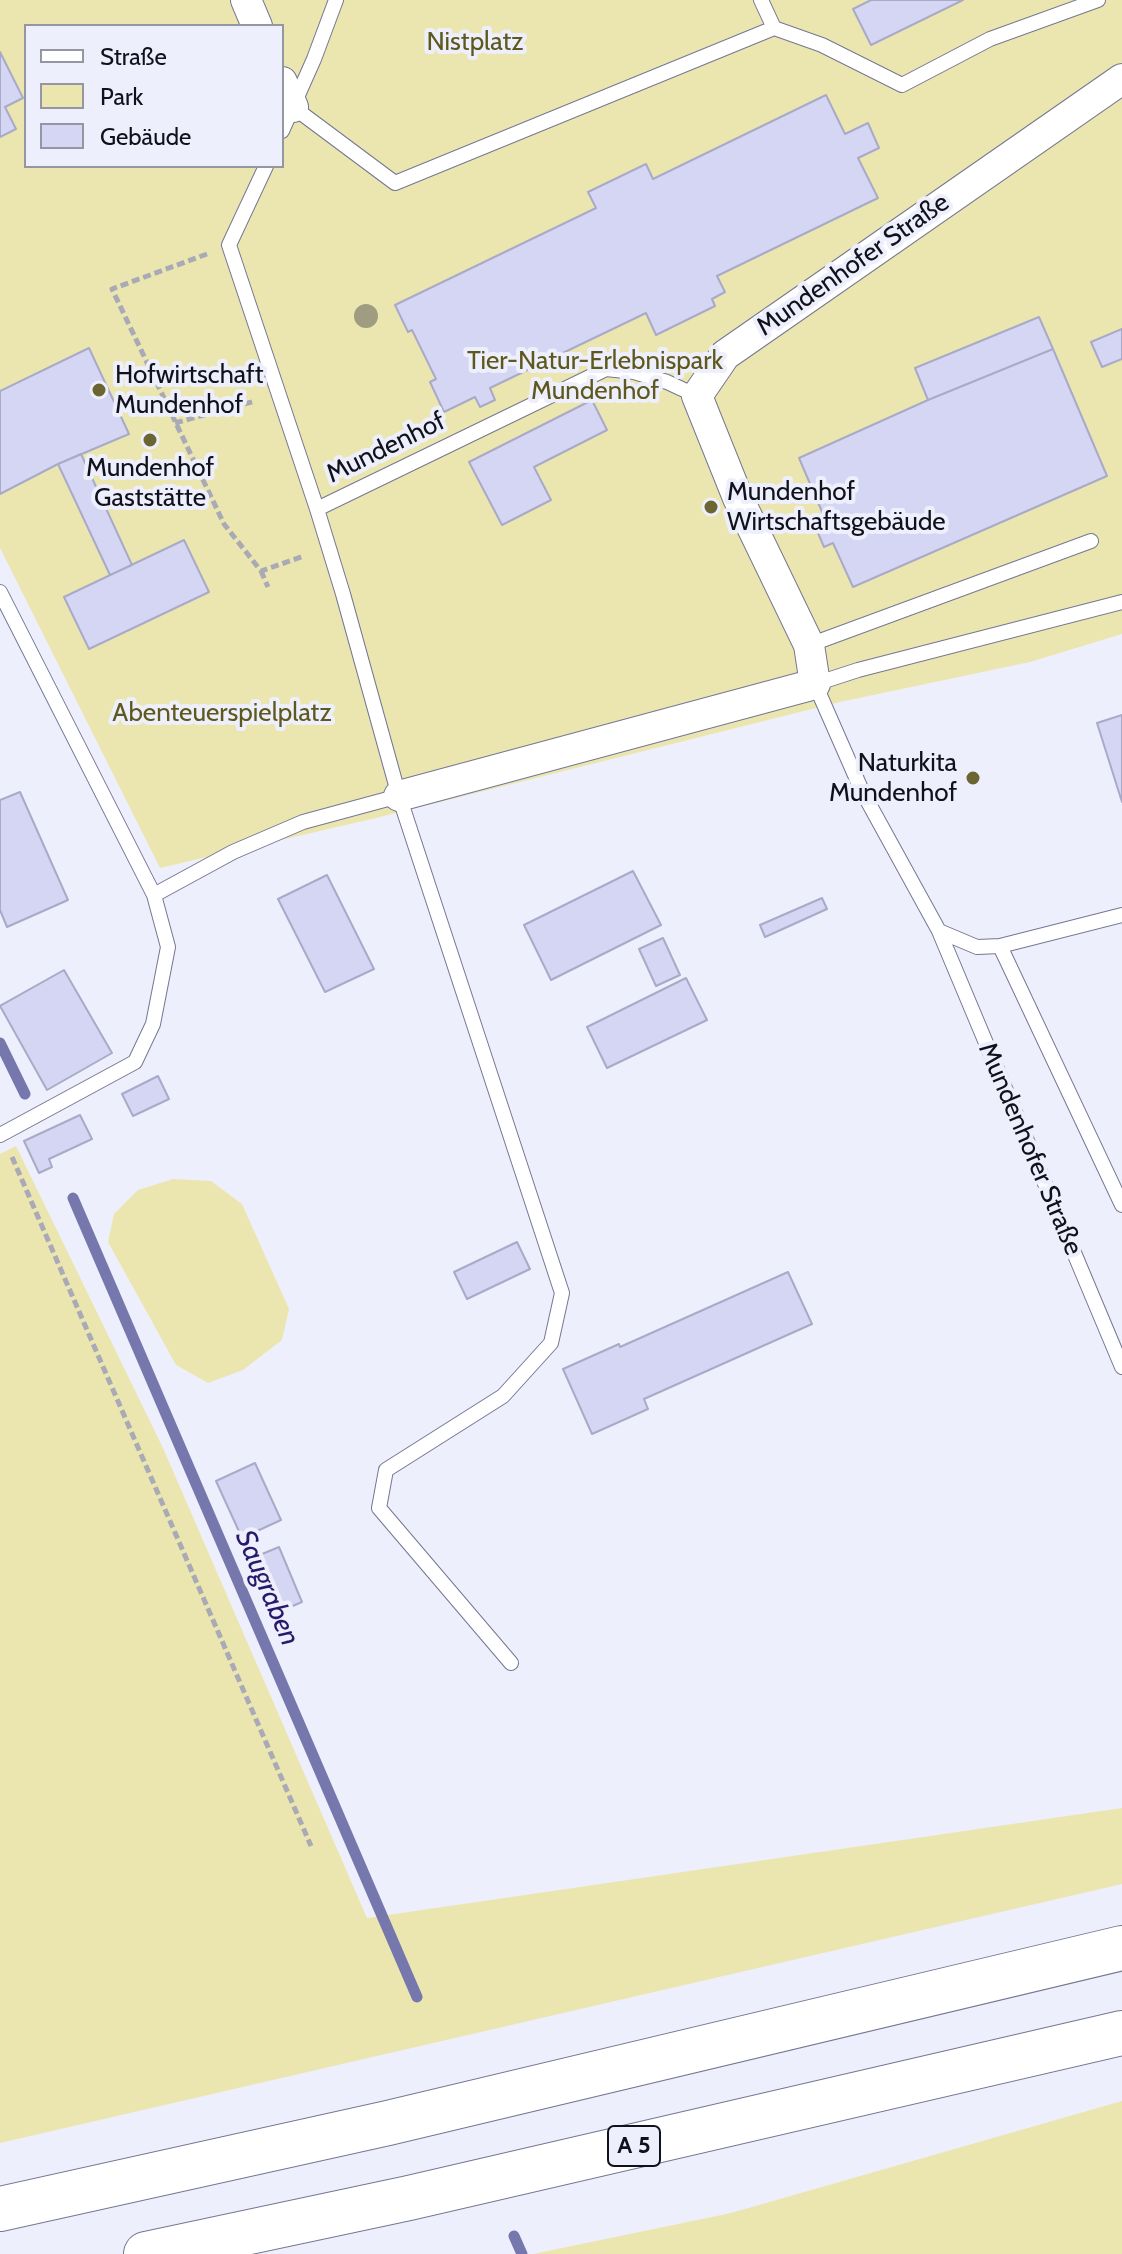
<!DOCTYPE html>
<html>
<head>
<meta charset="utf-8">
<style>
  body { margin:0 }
  #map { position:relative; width:1122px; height:2254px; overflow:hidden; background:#eeeffc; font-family:Cabin,sans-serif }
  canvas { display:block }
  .legend { position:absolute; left:24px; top:24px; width:260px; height:144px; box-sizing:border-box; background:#eeeffc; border:2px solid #9696a2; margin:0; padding:10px 14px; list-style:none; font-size:24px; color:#11111b }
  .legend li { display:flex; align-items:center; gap:16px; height:40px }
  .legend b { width:40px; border:2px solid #9696a2 }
</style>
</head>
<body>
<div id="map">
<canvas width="1122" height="2254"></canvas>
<ul class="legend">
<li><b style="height:10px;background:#fff"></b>Straße</li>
<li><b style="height:22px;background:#ebe6b0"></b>Park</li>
<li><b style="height:22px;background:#d4d6f4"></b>Gebäude</li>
</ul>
</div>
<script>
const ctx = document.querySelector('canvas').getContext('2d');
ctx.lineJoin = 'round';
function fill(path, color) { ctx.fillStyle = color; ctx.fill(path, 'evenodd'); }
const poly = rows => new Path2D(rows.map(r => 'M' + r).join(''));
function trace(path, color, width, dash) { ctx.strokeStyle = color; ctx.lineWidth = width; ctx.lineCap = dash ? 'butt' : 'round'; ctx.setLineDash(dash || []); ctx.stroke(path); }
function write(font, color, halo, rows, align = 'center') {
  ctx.font = font + ' Cabin,sans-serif'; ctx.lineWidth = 8; ctx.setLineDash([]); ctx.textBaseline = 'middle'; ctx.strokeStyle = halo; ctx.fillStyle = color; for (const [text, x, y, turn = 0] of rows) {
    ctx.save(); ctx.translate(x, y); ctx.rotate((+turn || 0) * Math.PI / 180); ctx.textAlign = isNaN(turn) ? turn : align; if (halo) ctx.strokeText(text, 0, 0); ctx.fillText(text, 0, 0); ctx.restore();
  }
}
fill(poly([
  [0,0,1122,0,1122,634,1030,662,840,702,376,818,160,868,0,548],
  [26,26,282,26,282,166,26,166],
  [16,1146,163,1448,367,1918,1122,1808,1122,1884,0,2143,0,1154],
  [173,1179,211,1181,242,1204,289,1309,282,1340,243,1370,208,1383,176,1365,108,1242,114,1214,138,1190],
  [1122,2101,1122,2254,533,2254,731,2213]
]), '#ebe6b0');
trace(poly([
  [0,1043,25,1094],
  [73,1198,417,1997],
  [514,2236,522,2254]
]), '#7678ad', 11);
const building = poly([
  [871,0,963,0,871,45,853,9,871,0],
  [0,52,23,98,5,107,16,129,0,137,0,52],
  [826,95,845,134,868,123,879,148,858,158,878,198,717,276,725,292,712,299,715,306,656,335,646,313,490,388,495,400,480,407,475,397,444,412,430,382,436,379,412,330,408,332,395,305,596,208,588,192,646,164,653,179,826,95],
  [1039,317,1053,349,928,400,915,368,1039,317],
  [1122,329,1122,359,1102,367,1091,342,1122,329],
  [89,348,129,434,58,464,0,494,0,391,89,348],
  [1053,349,1107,476,853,587,833,543,824,547,812,519,823,514,799,458,928,400,1053,349],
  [592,400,607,430,534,467,551,500,502,525,469,462,592,400],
  [81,454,132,565,110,575,58,464,81,454],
  [184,540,209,592,89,649,64,597,184,540],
  [1122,715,1122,802,1097,723,1122,715],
  [20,792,68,900,7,927,0,910,0,800,20,792],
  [633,871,661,925,551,980,524,925,633,871],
  [327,875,374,969,325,992,278,899,327,875],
  [822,898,827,909,765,937,760,925,822,898],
  [663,938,680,975,656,986,639,949,663,938],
  [64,970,112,1053,47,1090,0,1006,64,970],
  [686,978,707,1020,607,1068,587,1027,686,978],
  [158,1076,169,1099,133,1116,122,1094,158,1076],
  [80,1115,92,1139,49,1159,52,1167,39,1173,24,1141,80,1115],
  [517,1242,530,1269,467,1299,454,1272,517,1242],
  [788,1272,812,1324,644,1399,648,1409,592,1434,563,1369,619,1344,620,1347,788,1272],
  [255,1463,281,1520,242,1538,216,1481,255,1463],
  [279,1547,302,1602,274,1614,250,1559,279,1547]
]);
fill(building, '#d4d6f4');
trace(building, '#a8aac7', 2);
const lane = poly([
  [761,0,774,28],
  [293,107,395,183,774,28,822,45,902,85,990,39,1098,0],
  [282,131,314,59,336,0],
  [266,166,229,245,317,509,343,594,399,796,562,1293,551,1343,503,1396,386,1470,379,1508,511,1663],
  [317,509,606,369,634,372,667,382,697,396],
  [0,592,154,895,233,852,303,822,399,796],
  [1122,602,858,670,815,684,862,791,939,931,977,947,1000,946,1122,1205],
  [809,645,1091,541],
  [939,931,1122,1367],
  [1000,946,1122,915],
  [0,1135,135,1062,153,1024,168,947,154,895]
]);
const street = poly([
  [246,0,257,26],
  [282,82,293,107],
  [399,796,815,684,809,645,738,498,697,396,725,355,1122,79]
]);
const highway = poly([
  [0,2209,388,2123,1122,1948],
  [146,2254,409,2198,1122,2033]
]);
trace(lane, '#757792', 16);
trace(street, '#757792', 32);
trace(highway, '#757792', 46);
trace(poly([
  [207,254,112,289,224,524,261,571,304,556],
  [175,423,255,401],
  [261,571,268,587],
  [12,1157,311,1846]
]), '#a9aab6', 5, [8, 4]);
trace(lane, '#fff', 14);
trace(street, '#fff', 30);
trace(highway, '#fff', 44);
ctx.fillStyle = '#9f9c81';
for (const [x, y] of [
  [366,316]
]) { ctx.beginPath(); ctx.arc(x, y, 12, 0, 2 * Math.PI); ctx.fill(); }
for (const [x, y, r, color] of [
  [99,390,8,"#6a6531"],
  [150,440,8,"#6a6531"],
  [711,507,8,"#6a6531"],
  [973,778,8,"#6a6531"]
]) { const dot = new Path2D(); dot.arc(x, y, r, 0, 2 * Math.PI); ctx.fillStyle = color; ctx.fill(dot); trace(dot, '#eeeffc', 3); }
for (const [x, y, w] of [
  [634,2146,52]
]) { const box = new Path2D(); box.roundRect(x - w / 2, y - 20, w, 40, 6); ctx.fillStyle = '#eeeffc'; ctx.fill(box); trace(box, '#11111b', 2); }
write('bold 24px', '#11111b', null, [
  ["A 5",634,2146]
]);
write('26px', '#5e581d', '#eeeffc', [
  ["Nistplatz",475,42],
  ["Tier-Natur-Erlebnispark",595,361],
  ["Mundenhof",595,391],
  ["Abenteuerspielplatz",222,713]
]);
write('26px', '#11111b', '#eeeffc', [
  ["Mundenhofer Straße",853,265,-35],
  ["Mundenhof",386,448,-26],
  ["Mundenhofer Straße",1030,1149,67]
]);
write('26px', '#11111b', '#eeeffc', [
  ["Hofwirtschaft",115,375],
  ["Mundenhof",115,405],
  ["Mundenhof",150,468,"center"],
  ["Gaststätte",150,498,"center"],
  ["Mundenhof",727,492],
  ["Wirtschaftsgebäude",727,522],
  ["Naturkita",957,763,"right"],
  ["Mundenhof",957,793,"right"]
], 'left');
write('italic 28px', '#27196a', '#eeeffc', [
  ["Saugraben",267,1588,67]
]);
</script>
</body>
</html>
